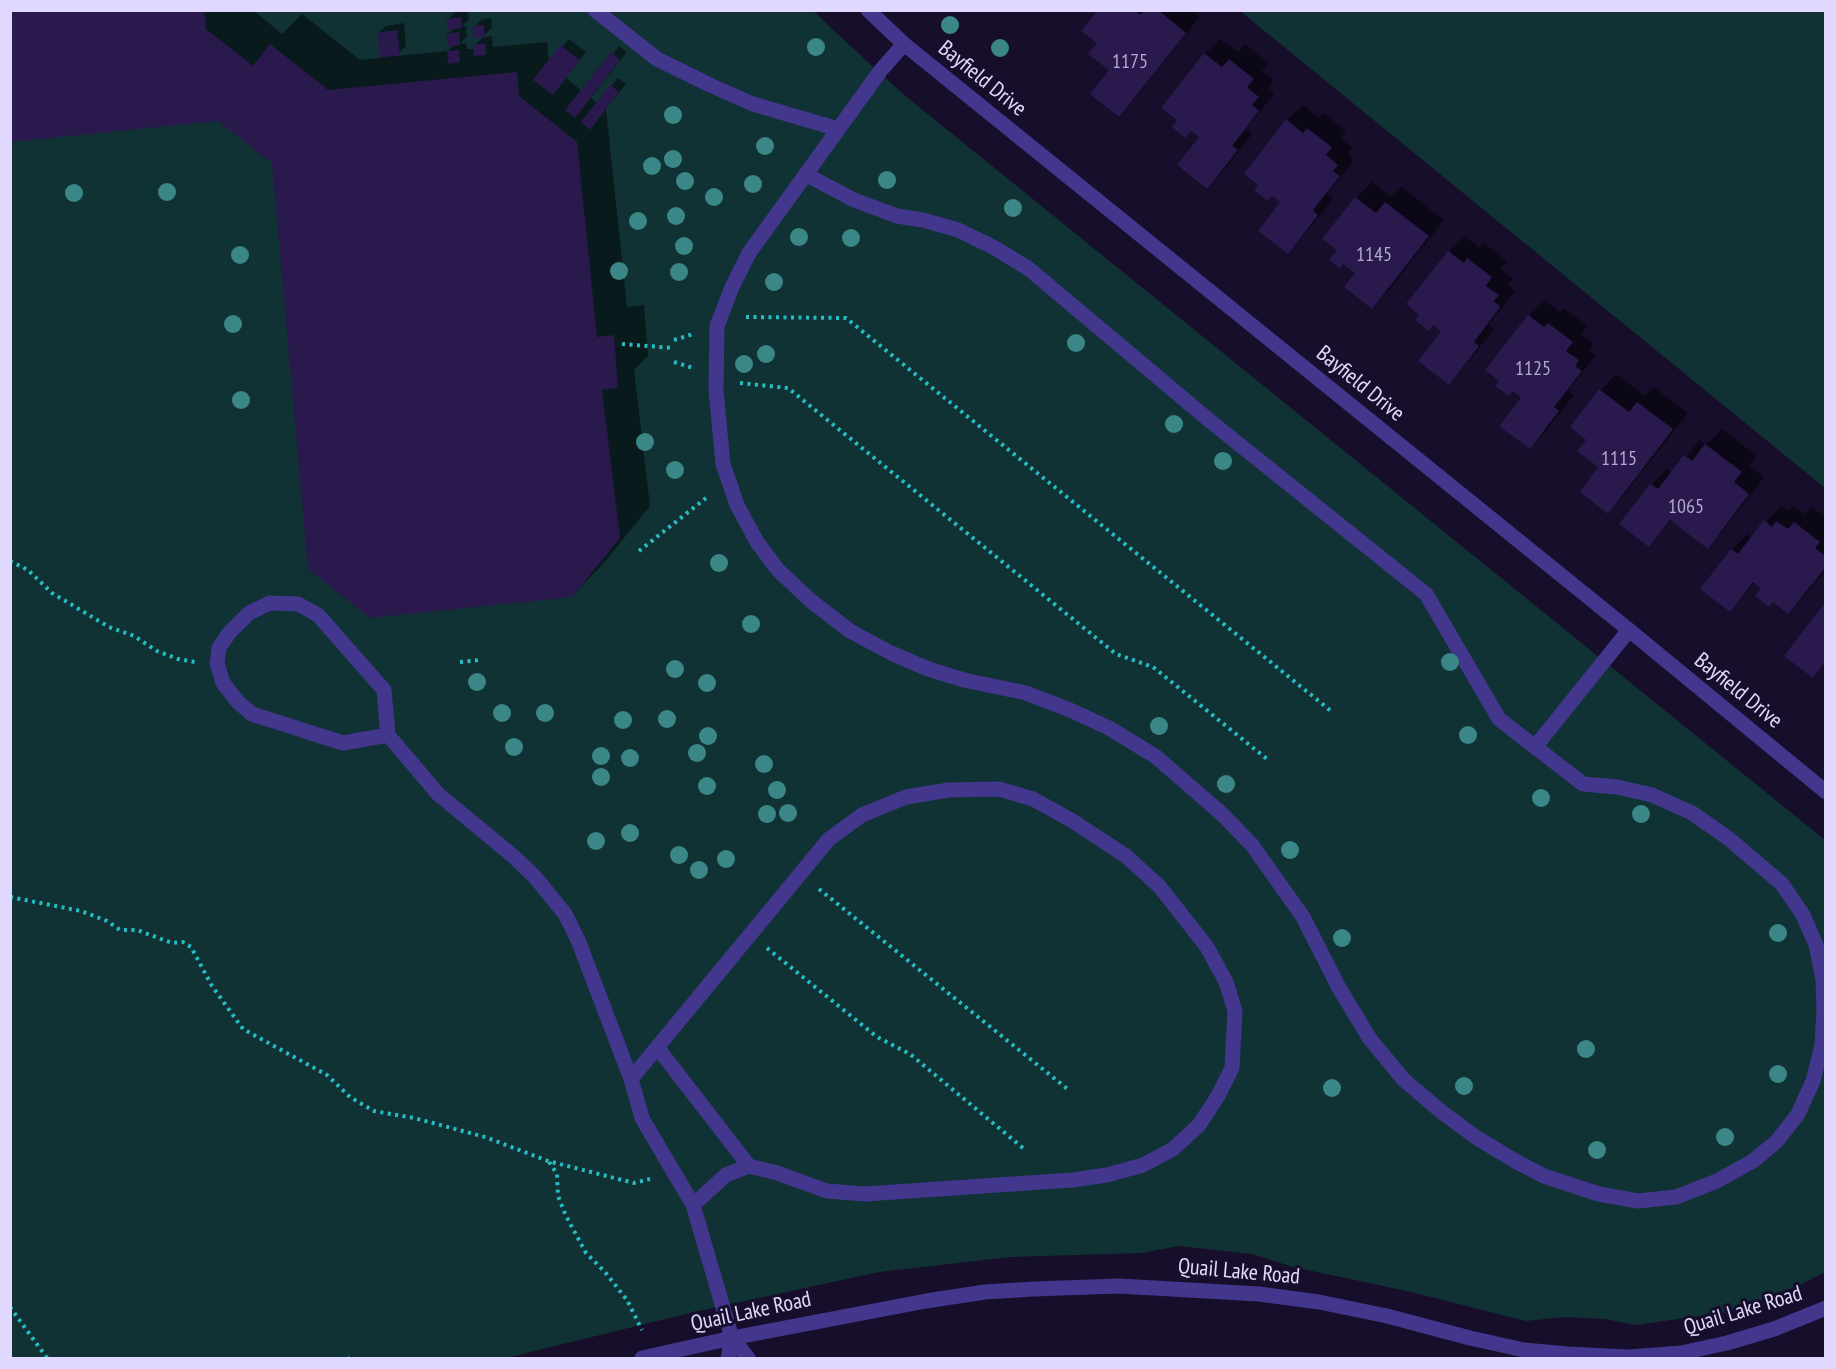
<!DOCTYPE html>
<html>
<head>
<meta charset="utf-8">
<style>
  body { margin:0 }
  #map { position:relative; width:1836px; height:1369px; overflow:hidden; background:#160e2b; font-family:"PT Sans Narrow",sans-serif }
  canvas { display:block }
  .frame { position:absolute; inset:0; border:12px solid #e1d8ff; pointer-events:none }
</style>
</head>
<body>
<div id="map">
<canvas width="1836" height="1369"></canvas>
<div class="frame"></div>
</div>
<script>
const ctx = document.querySelector('canvas').getContext('2d');
ctx.lineJoin = 'round';
function fill(path, color) { ctx.fillStyle = color; ctx.fill(path, 'evenodd'); }
const poly = rows => new Path2D(rows.map(r => 'M' + r).join(''));
function trace(path, color, width, dash) { ctx.strokeStyle = color; ctx.lineWidth = width; ctx.lineCap = dash ? 'butt' : 'round'; ctx.setLineDash(dash || []); ctx.stroke(path); }
function write(font, color, halo, rows, align = 'center') {
  ctx.font = font + ' "PT Sans Narrow",sans-serif'; ctx.lineWidth = 6; ctx.setLineDash([]); ctx.textBaseline = 'middle'; ctx.strokeStyle = halo; ctx.fillStyle = color; for (const [text, x, y, turn = 0] of rows) {
    ctx.save(); ctx.translate(x, y); ctx.rotate((+turn || 0) * Math.PI / 180); ctx.textAlign = isNaN(turn) ? turn : align; if (halo) ctx.strokeText(text, 0, 0); ctx.fillText(text, 0, 0); ctx.restore();
  }
}
fill(poly([
  [10,11,814,11,833,30,903,94,1825,840,1825,1272,1798,1286,1728,1312,1635,1325,1605,1319,1565,1317,1526,1321,1407,1291,1293,1267,1252,1254,1179,1246,1142,1253,1010,1257,879,1272,690,1313,506,1358,11,1358],
  [1240,11,1825,11,1825,488]
]), '#113235');
fill(poly([
  [10,10,253,10,282,34,302,14,360,60,381,58,378,33,386,26,404,23,406,46,396,56,448,51,455,44,448,34,455,27,448,19,455,12,468,10,469,19,462,26,466,26,467,36,460,44,466,43,467,49,475,49,475,45,482,38,492,36,493,47,547,42,549,62,569,39,586,52,566,78,582,91,619,46,627,52,591,98,597,103,618,78,626,84,606,109,627,307,644,305,648,356,634,370,650,506,603,564,572,596,274,163,218,119],
  [1100,10,1193,10,1200,16,1134,99,1119,115,1111,70,1099,43],
  [491,18,492,28,484,35,474,27,482,19],
  [1220,39,1238,52,1245,44,1268,63,1262,71,1274,80,1267,89,1274,94,1246,129,1252,134,1223,171,1207,187,1201,137,1179,120,1205,54],
  [1303,105,1319,118,1324,113,1346,131,1340,138,1352,148,1348,154,1354,160,1327,194,1333,199,1303,236,1288,252,1282,202,1287,120],
  [1372,182,1391,197,1402,187,1444,220,1388,291,1372,307,1357,273,1339,250,1324,238,1356,198],
  [1465,236,1480,248,1484,243,1507,261,1500,269,1513,279,1508,285,1515,291,1488,325,1494,329,1464,367,1449,383,1443,332,1434,324,1429,329,1421,314,1408,304,1449,252],
  [1545,300,1560,312,1564,308,1587,326,1581,334,1594,344,1589,350,1596,355,1569,390,1574,395,1546,431,1530,447,1523,398,1529,316],
  [1616,374,1645,396,1654,387,1688,413,1623,496,1608,512,1600,467,1588,439,1572,427,1601,390],
  [1722,429,1757,456,1749,466,1764,477,1723,531,1707,547,1672,520,1649,545,1621,524,1651,485,1667,469,1672,473,1700,440,1706,445],
  [1781,506,1788,511,1793,506,1804,514,1811,507,1826,518,1826,569,1804,596,1788,612,1755,582,1730,610,1702,589,1732,549,1748,534,1752,537]
]), '#0007');
fill(poly([
  [10,10,204,10,206,29,253,66,270,44,328,90,517,72,519,96,577,142,597,337,614,335,618,388,602,390,620,538,572,597,370,618,308,569,272,163,218,121,10,142],
  [1098,10,1134,10,1140,15,1144,10,1158,10,1186,33,1119,117,1090,94,1109,70,1088,54,1097,43,1081,31],
  [461,17,462,28,448,30,446,19],
  [484,25,485,37,474,39,472,26],
  [397,30,400,55,380,58,377,33],
  [459,32,460,45,448,47,446,34],
  [485,43,486,55,474,56,473,45],
  [560,45,580,60,553,95,533,80],
  [459,50,460,62,448,64,447,51],
  [611,52,620,60,575,118,565,110],
  [1204,53,1222,67,1229,59,1254,79,1247,87,1259,97,1252,105,1259,111,1232,146,1238,150,1207,189,1177,165,1199,137,1191,131,1185,138,1172,127,1177,120,1161,108],
  [610,85,619,92,590,130,581,122],
  [1286,119,1303,133,1307,128,1332,147,1326,155,1338,165,1333,171,1340,176,1313,210,1318,215,1288,254,1258,231,1280,202,1272,196,1268,201,1254,190,1258,185,1244,174],
  [1355,197,1376,213,1385,202,1429,236,1372,309,1344,287,1355,273,1343,264,1340,269,1329,260,1337,250,1322,239],
  [1448,251,1464,263,1467,258,1492,277,1486,286,1499,295,1494,301,1500,307,1474,342,1479,346,1449,385,1418,361,1441,332,1433,325,1429,331,1415,320,1419,315,1406,304],
  [1528,315,1544,327,1548,323,1573,342,1566,351,1579,360,1575,366,1582,371,1554,407,1559,411,1530,449,1499,426,1521,398,1513,391,1509,396,1495,386,1499,381,1485,370],
  [1599,389,1629,412,1637,402,1673,429,1608,514,1580,492,1598,467,1577,451,1586,440,1570,427],
  [1705,444,1742,472,1734,482,1749,494,1708,549,1670,520,1649,547,1619,524,1650,484,1658,489,1684,455,1692,461],
  [1764,520,1772,527,1776,521,1788,529,1794,522,1820,542,1815,548,1826,556,1826,567,1788,614,1773,602,1769,607,1755,596,1761,588,1753,582,1730,612,1700,589,1731,549,1738,554],
  [1826,601,1826,660,1813,678,1784,656]
]), '#29194d');
trace(poly([
  [746,317,846,318,1331,711],
  [674,340,693,334],
  [622,344,673,348],
  [674,362,693,368],
  [740,383,788,388,1116,654,1153,667,1267,759],
  [639,551,706,498],
  [10,561,28,570,52,593,109,627,134,636,157,651,178,659,195,662],
  [460,662,479,660],
  [819,889,1070,1091],
  [10,897,81,911,107,921,120,930,137,930,172,943,183,942,191,947,212,986,243,1029,327,1075,350,1097,374,1111,414,1118,485,1137,548,1161,634,1183,650,1179],
  [767,948,877,1037,910,1054,1023,1148],
  [549,1162,557,1174,558,1196,566,1216,586,1253,605,1272,627,1300,642,1330],
  [10,1307,47,1358],
  [348,1358,349,1358]
]), '#26bec5', 4, [3, 4.5]);
trace(poly([
  [595,10,657,59,712,86,753,104,838,129],
  [868,10,904,44,1629,630,1826,792],
  [807,175,854,200,897,216,923,220,958,230,995,248,1029,269,1210,421,1426,594,1499,719,1583,784,1617,787,1652,795,1692,813,1728,838,1782,884,1803,915,1816,945,1823,979,1824,1011,1822,1045,1813,1081,1798,1114,1777,1141,1753,1161,1717,1181,1676,1197,1638,1201,1599,1194,1544,1176,1517,1162,1477,1138,1443,1113,1404,1080,1370,1039,1339,988,1303,917,1252,845,1222,814,1155,756,1109,728,1070,710,1026,693,964,680,928,669,891,653,850,631,811,601,778,570,757,542,737,505,723,464,716,390,717,326,732,287,749,253,881,70,904,44],
  [388,735,343,743,252,714,238,702,223,683,217,663,219,648,229,633,249,613,270,603,298,604,318,615,384,690,388,735,438,794,513,856,535,877,565,914,578,940,631,1079,642,1118,693,1205,732,1338,748,1358],
  [1535,747,1629,630],
  [657,1047,749,1166],
  [631,1079,829,839,862,815,906,797,949,790,999,789,1033,799,1071,820,1126,856,1160,887,1207,947,1226,982,1235,1011,1232,1068,1218,1096,1199,1125,1173,1149,1143,1165,1107,1175,1072,1180,865,1194,827,1191,777,1173,749,1166,726,1175,693,1205],
  [642,1358,732,1338,926,1301,985,1292,1034,1289,1119,1286,1259,1294,1319,1302,1387,1316,1470,1338,1524,1350,1568,1354,1629,1357,1681,1353,1727,1343,1774,1329,1826,1308],
  [728,1358,732,1338]
]), '#42368d', 15);
ctx.fillStyle = '#3b8788';
for (const [x, y] of [
  [950,25],
  [816,47],
  [1000,48],
  [673,115],
  [765,146],
  [673,159],
  [652,166],
  [887,180],
  [685,181],
  [753,184],
  [167,192],
  [74,193],
  [714,197],
  [1013,208],
  [676,216],
  [638,221],
  [799,237],
  [851,238],
  [684,246],
  [240,255],
  [619,271],
  [679,272],
  [774,282],
  [233,324],
  [1076,343],
  [766,354],
  [744,364],
  [241,400],
  [1174,424],
  [645,442],
  [1223,461],
  [675,470],
  [719,563],
  [751,624],
  [1450,662],
  [675,669],
  [477,682],
  [707,683],
  [502,713],
  [545,713],
  [667,719],
  [623,720],
  [1159,726],
  [1468,735],
  [708,736],
  [514,747],
  [697,753],
  [601,756],
  [630,758],
  [764,764],
  [601,777],
  [1226,784],
  [707,786],
  [777,790],
  [1541,798],
  [788,813],
  [767,814],
  [1641,814],
  [630,833],
  [596,841],
  [1290,850],
  [679,855],
  [726,859],
  [699,870],
  [1778,933],
  [1342,938],
  [1586,1049],
  [1778,1074],
  [1464,1086],
  [1332,1088],
  [1725,1137],
  [1597,1150]
]) { ctx.beginPath(); ctx.arc(x, y, 9, 0, 2 * Math.PI); ctx.fill(); }
write('20px', '#b3a8d2', null, [
  ["1175",1130,62],
  ["1145",1374,255],
  ["1125",1533,369],
  ["1115",1619,459],
  ["1065",1686,507]
]);
write('22px', '#e1d8ff', '#160e2b', [
  ["Bayfield Drive",982,79,39],
  ["Bayfield Drive",1360,384,39],
  ["Bayfield Drive",1738,691,39],
  ["Quail Lake Road",1239,1272,5],
  ["Quail Lake Road",1743,1311,-17],
  ["Quail Lake Road",751,1312,-12]
]);
</script>
</body>
</html>
